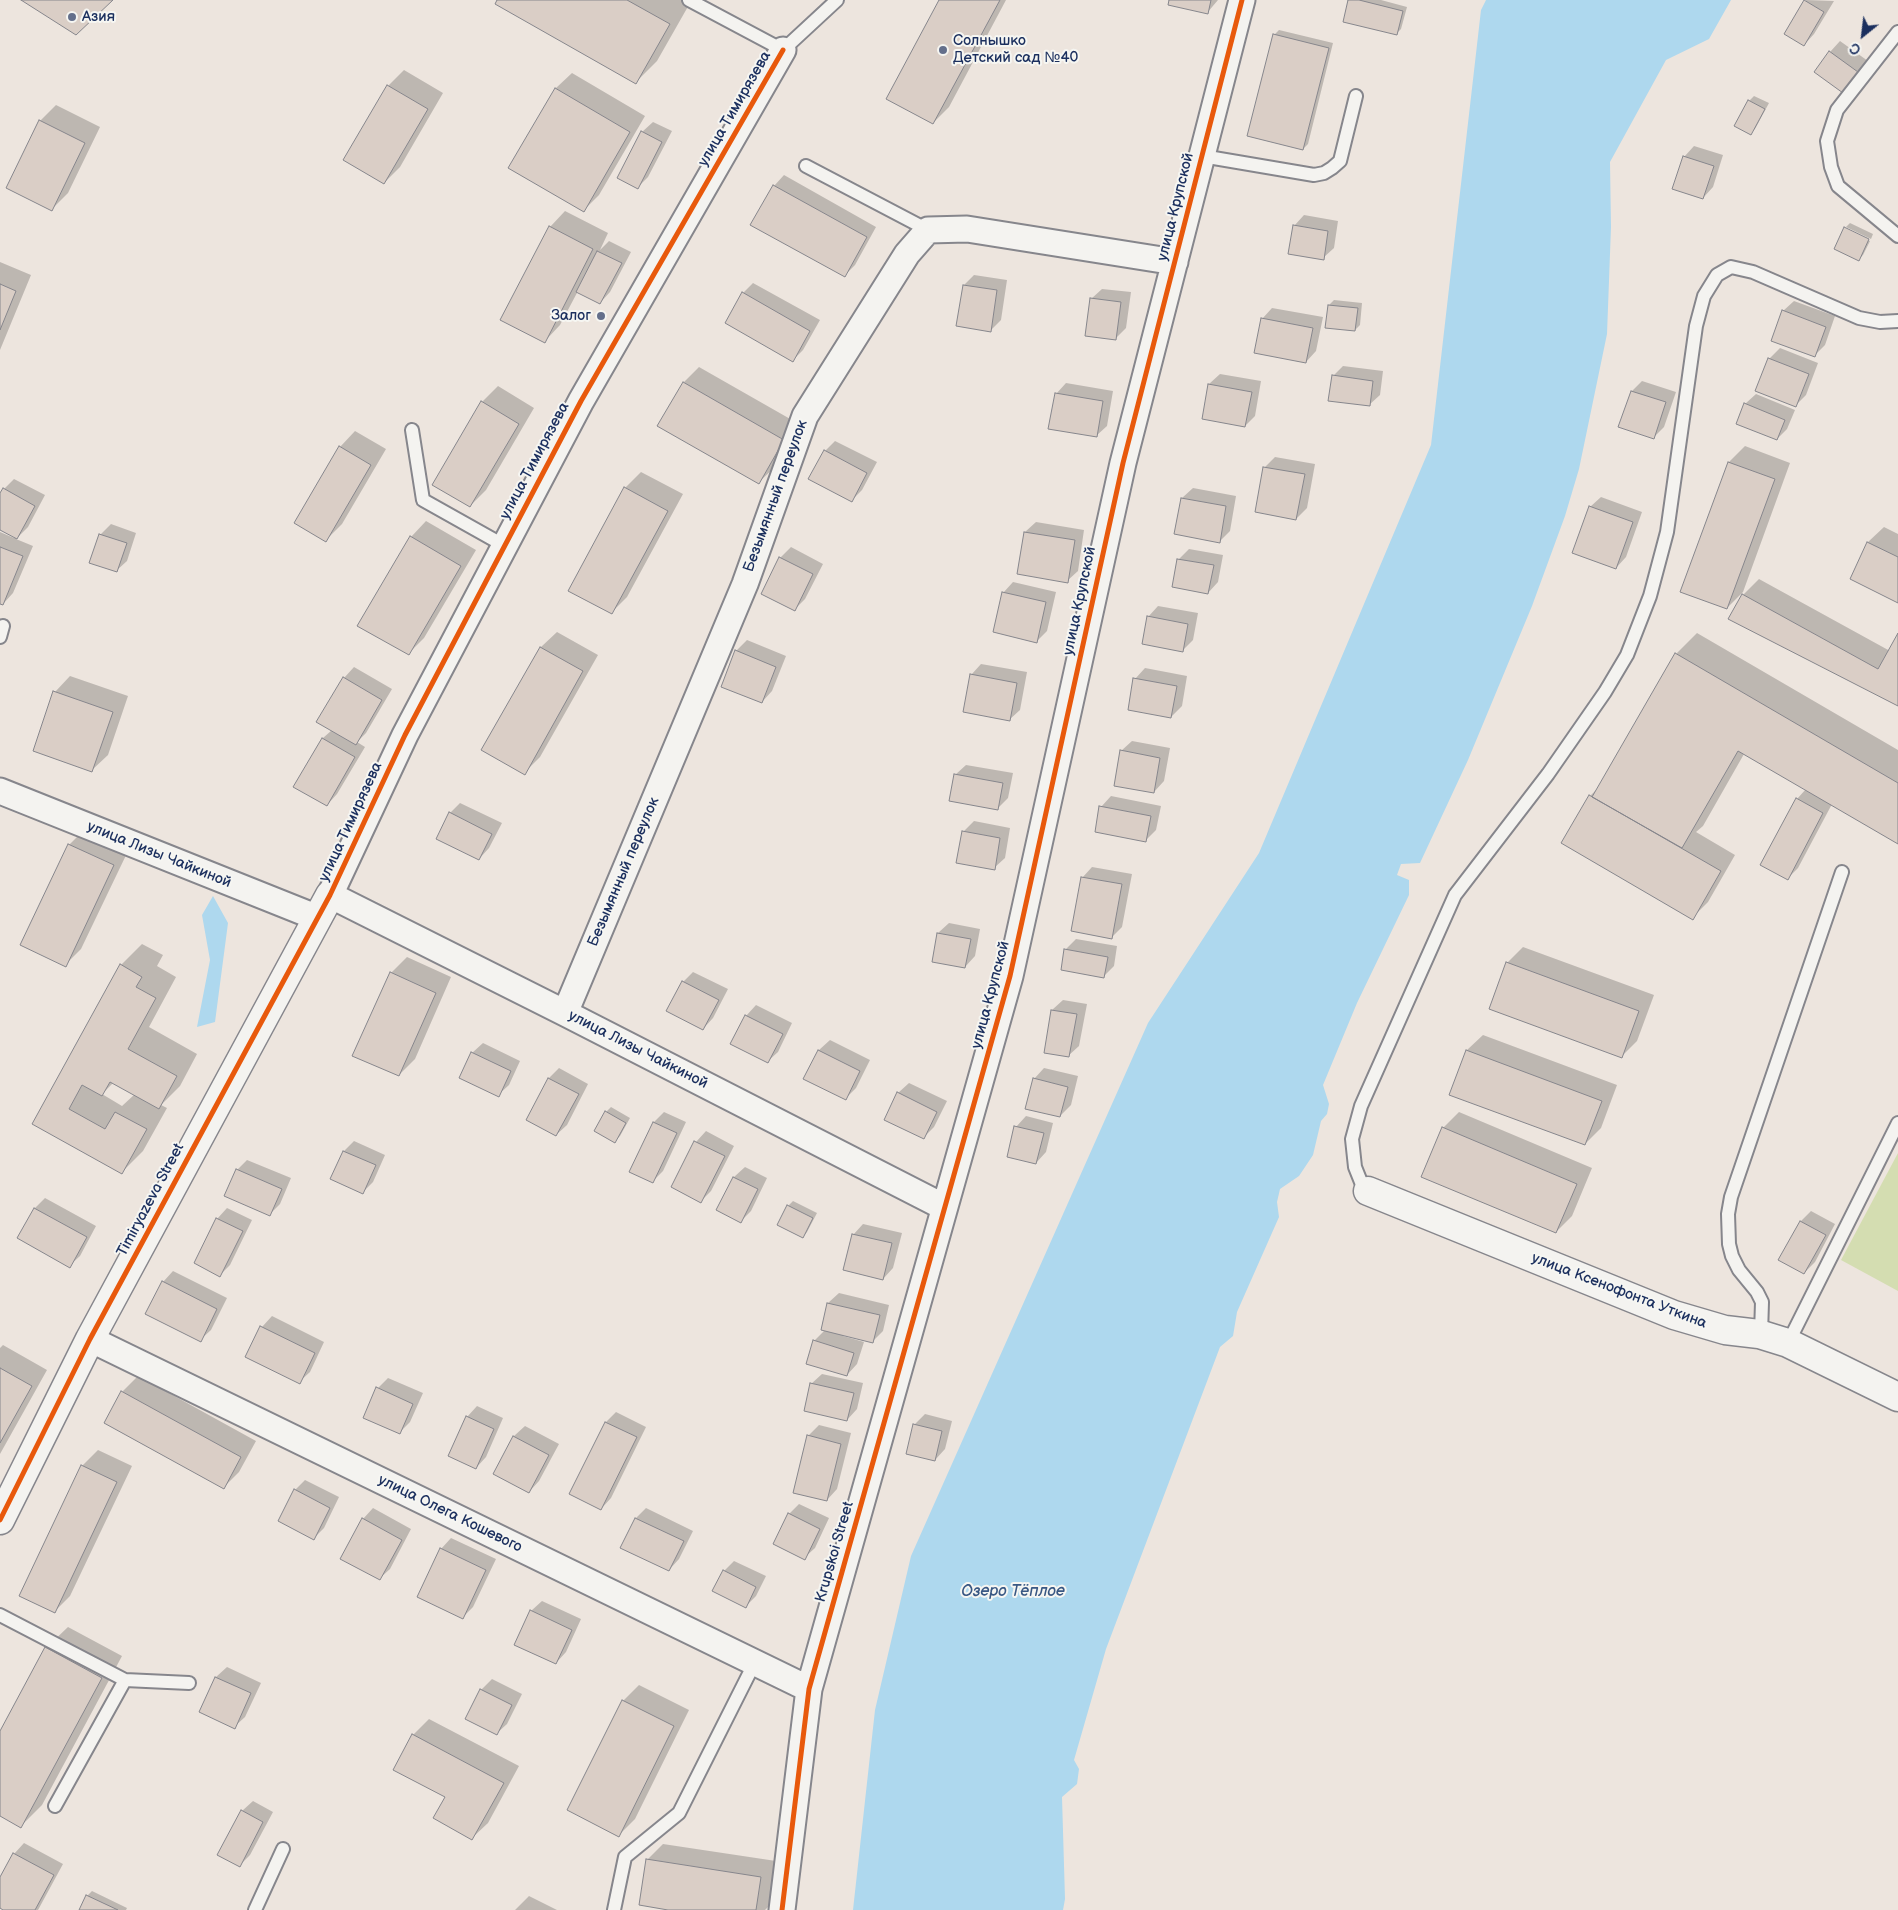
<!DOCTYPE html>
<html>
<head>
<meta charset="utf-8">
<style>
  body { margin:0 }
  #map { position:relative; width:1898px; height:1910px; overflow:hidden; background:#ede5de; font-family:"Balsamiq Sans",sans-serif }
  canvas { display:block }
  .north { position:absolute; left:1838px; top:10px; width:50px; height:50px; -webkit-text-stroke:4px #f6f6f2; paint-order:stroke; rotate:209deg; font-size:14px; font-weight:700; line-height:20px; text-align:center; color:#1b2f5e }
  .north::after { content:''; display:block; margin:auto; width:18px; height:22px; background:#1b2f5e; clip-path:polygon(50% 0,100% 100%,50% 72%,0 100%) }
</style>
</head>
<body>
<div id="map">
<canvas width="1898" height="1910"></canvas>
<div class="north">С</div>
</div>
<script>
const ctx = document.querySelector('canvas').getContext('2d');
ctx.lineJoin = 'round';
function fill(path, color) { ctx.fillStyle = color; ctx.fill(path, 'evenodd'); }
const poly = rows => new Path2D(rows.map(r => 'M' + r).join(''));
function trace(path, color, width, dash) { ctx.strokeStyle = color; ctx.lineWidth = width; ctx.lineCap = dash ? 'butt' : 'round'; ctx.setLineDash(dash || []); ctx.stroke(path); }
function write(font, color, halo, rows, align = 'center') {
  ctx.font = font + ' "Balsamiq Sans",sans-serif'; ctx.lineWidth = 4; ctx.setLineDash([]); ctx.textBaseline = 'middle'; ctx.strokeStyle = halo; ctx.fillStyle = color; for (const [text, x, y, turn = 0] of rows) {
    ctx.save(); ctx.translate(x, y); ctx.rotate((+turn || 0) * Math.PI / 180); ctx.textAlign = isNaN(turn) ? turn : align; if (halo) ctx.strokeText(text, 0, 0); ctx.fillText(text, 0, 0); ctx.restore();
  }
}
fill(poly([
  [1898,1153,1898,1291,1841,1260]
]), '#d4ddb1');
fill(poly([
  [1486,0,1731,0,1709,39,1666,60,1610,162,1611,227,1607,334,1579,469,1565,516,1532,606,1468,760,1420,863,1401,864,1397,875,1409,880,1409,895,1357,1003,1323,1085,1329,1104,1327,1114,1321,1121,1313,1155,1299,1176,1280,1189,1277,1202,1279,1217,1237,1312,1233,1336,1220,1347,1106,1649,1074,1760,1079,1769,1077,1784,1062,1797,1065,1899,1063,1910,853,1910,875,1710,911,1556,1148,1023,1259,853,1431,445,1481,10],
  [213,896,228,923,215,1022,197,1027,210,960,202,915]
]), '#aed8ee');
fill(poly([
  [498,0,685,0,690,3,657,61,636,82],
  [940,0,1006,0,949,107,933,123],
  [1171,0,1218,0,1207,13],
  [1350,0,1381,0,1407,7,1401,29,1396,34],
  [1806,0,1834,1,1814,34,1804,45,1786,34],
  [1279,30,1333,43,1308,144,1303,149,1274,35],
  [1840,41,1868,61,1853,81,1843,91,1830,52],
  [404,70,443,93,400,167,384,183,388,86],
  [572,73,645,116,599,195,583,211,509,168,556,88],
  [1754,96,1769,103,1755,129,1750,133,1749,101],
  [56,105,100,127,68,193,52,209,40,121],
  [653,122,672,131,648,177,638,187,642,132],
  [1694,146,1723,155,1713,187,1703,198,1684,157],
  [784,175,876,227,855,265,844,276,774,186],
  [565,211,608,233,600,250,609,241,631,252,610,292,600,303,578,291,560,325,545,341,550,227],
  [1304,215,1338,221,1334,248,1323,258,1294,226],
  [1850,223,1873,234,1871,239,1846,227],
  [1845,229,1870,241,1863,255,1858,260],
  [0,262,31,275,0,350],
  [974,275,1007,280,1001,320,991,330,958,325,964,285],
  [753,283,820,320,803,350,793,360,743,293],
  [1102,289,1131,292,1126,328,1115,339,1091,299],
  [1334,300,1362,303,1360,325,1355,330,1329,305],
  [1794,301,1835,316,1825,345,1815,355,1783,311],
  [1272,308,1323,317,1316,351,1306,362,1262,319],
  [1780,348,1818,363,1806,395,1795,406,1757,390,1770,358],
  [1343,366,1383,371,1380,395,1369,405,1333,376],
  [699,367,799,424,775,467,759,482,684,382],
  [1220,374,1261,381,1255,416,1245,426,1203,418,1209,384],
  [1642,381,1676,392,1664,427,1654,437,1620,426,1632,391],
  [1066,383,1113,391,1107,426,1096,436,1056,394],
  [498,386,534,408,486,490,470,506,482,402],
  [1756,394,1795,410,1787,429,1777,439,1745,404],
  [355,431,386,449,342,524,326,540,340,447],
  [835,441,877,462,862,490,852,500,825,451],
  [1745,446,1790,463,1743,592,1727,608,1682,591,1729,462],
  [1275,457,1315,464,1307,508,1296,519,1265,467],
  [641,472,683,494,627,597,611,613,570,590,625,488],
  [14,479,45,495,28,527,16,539,33,546,13,593,3,604,0,602,0,532,14,538,15,536,0,528,0,496,4,489],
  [1193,488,1236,496,1230,531,1219,542,1182,498],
  [1601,497,1642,512,1626,557,1616,568,1590,507],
  [426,521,476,550,424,638,408,654,411,537],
  [1036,522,1084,530,1078,571,1067,581,1018,573,1025,532],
  [111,524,136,533,127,561,116,571,91,562,101,534],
  [1884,527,1898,534,1898,602,1851,578,1868,542],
  [791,547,823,564,805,599,795,609,780,558],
  [1189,549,1223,555,1218,582,1208,593,1178,560],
  [1759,579,1890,651,1898,635,1898,705,1743,595],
  [1013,582,1056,592,1047,631,1037,641,1003,593],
  [1158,606,1198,613,1193,640,1183,650,1148,617],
  [557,632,598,655,540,757,524,773,483,750,541,647],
  [1697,633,1898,750,1898,843,1832,804,1798,868,1788,878,1797,799,1806,789,1744,754,1703,826,1696,832,1735,855,1708,902,1692,918,1590,796,1599,787,1676,654],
  [747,640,786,656,772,691,762,702,736,651],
  [981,664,1027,672,1020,710,1009,720,971,675],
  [354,667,392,689,366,733,357,742,365,747,337,794,327,805,323,738,332,730,344,678],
  [1145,668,1187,676,1182,706,1171,717,1135,679],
  [70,676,128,696,108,755,92,770,55,692],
  [1132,741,1170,748,1164,781,1154,792,1121,751],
  [966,765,1013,773,1008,798,998,808,955,775],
  [1111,796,1161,806,1156,830,1146,840,1101,807],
  [460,803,502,823,489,848,479,859,450,813],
  [974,821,1010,828,1005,858,994,868,963,832],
  [85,829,129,849,81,949,65,965,69,845],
  [1092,867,1132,874,1122,927,1112,937,1082,878],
  [949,923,980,929,975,956,965,967,938,933],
  [1076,939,1117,946,1114,966,1103,977,1066,949],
  [142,944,163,955,157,966,176,977,149,1027,197,1054,180,1086,161,1105,167,1108,143,1151,122,1172,34,1124,121,965],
  [114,1082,135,1094,122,1106,102,1094],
  [1523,947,1654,995,1637,1041,1621,1057,1507,963],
  [407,957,451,977,415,1059,399,1075,391,973],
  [693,972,728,989,713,1018,703,1029,683,982],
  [1063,1000,1087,1004,1079,1046,1068,1056,1052,1010],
  [756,1005,792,1023,778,1052,767,1062,746,1016],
  [1483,1035,1617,1085,1601,1128,1585,1144,1467,1050],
  [830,1040,870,1060,856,1088,845,1099,805,1078,819,1050],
  [483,1043,520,1061,509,1085,498,1095,472,1053],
  [559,1068,588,1084,567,1125,556,1135,527,1119,549,1078],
  [1044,1068,1078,1076,1071,1105,1060,1116,1034,1079],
  [909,1083,947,1101,934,1127,924,1137,898,1093],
  [611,1107,630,1118,620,1136,615,1141,606,1112],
  [664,1112,686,1122,663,1171,653,1181,631,1171,654,1122],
  [1459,1112,1592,1168,1572,1216,1556,1232,1443,1128],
  [1026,1116,1053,1123,1046,1152,1036,1163,1016,1127],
  [706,1131,734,1146,711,1191,701,1201,673,1187,696,1142],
  [354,1141,385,1155,373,1182,363,1192,344,1151],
  [247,1160,291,1178,280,1204,270,1214,237,1170],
  [745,1167,767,1178,751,1211,741,1221,718,1210,734,1177],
  [45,1198,96,1226,80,1256,69,1266,18,1238,35,1208],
  [793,1201,817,1213,807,1232,803,1237,788,1206],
  [227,1208,252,1220,230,1265,220,1275,217,1219],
  [1811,1211,1835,1224,1815,1262,1804,1273,1801,1221],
  [863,1224,902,1233,893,1268,883,1279,853,1235],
  [173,1271,227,1298,211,1330,200,1340,163,1282],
  [839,1293,889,1305,883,1331,873,1341,844,1334,843,1336,864,1342,857,1364,847,1375,814,1341,825,1330,828,1303],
  [272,1316,324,1342,310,1372,299,1382,247,1357,262,1327],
  [3,1345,47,1370,0,1454,0,1348],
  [822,1374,863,1383,857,1409,847,1420,811,1384],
  [138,1376,256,1441,239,1472,223,1488,122,1392],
  [388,1378,423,1393,410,1422,399,1433,378,1388],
  [477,1406,503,1418,486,1457,476,1468,467,1417],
  [616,1412,646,1427,611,1498,601,1509,571,1494,606,1422],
  [925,1414,952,1421,945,1449,935,1460,914,1425],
  [819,1425,851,1433,837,1489,827,1500,808,1436],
  [525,1426,559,1444,539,1481,529,1492,494,1473,514,1436],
  [98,1450,132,1466,70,1596,55,1611,82,1466],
  [305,1480,339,1497,324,1528,314,1538,295,1490],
  [799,1504,829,1518,815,1548,804,1558,789,1514],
  [373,1508,411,1529,390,1569,379,1579,363,1519],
  [646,1508,693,1531,679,1559,669,1570,636,1518],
  [451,1538,496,1559,473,1607,463,1617,441,1549],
  [734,1561,766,1576,756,1596,746,1606,724,1571],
  [542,1601,581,1619,566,1652,556,1663,531,1611],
  [68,1627,122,1656,42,1805,21,1826,0,1815,0,1734,46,1648],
  [227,1667,261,1683,245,1717,234,1727,200,1711,216,1677],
  [492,1679,522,1694,507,1724,496,1734,466,1719,481,1690],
  [639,1685,689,1710,635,1819,619,1835,569,1810,623,1701],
  [429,1719,519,1766,488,1823,472,1838,413,1735],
  [253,1801,273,1812,250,1855,240,1865,242,1811],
  [24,1843,63,1864,38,1910,6,1910,0,1907,0,1879,14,1854],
  [663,1844,776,1861,769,1906,765,1910,676,1910,647,1860],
  [92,1891,127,1908,126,1910,80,1910,87,1896],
  [529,1896,557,1910,515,1910]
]), '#0003');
const building = poly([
  [21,0,113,0,76,35,21,0],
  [497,0,627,0,670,24,636,84,495,4,497,0],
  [939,0,1000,0,933,124,886,99,939,0],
  [1169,0,1211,0,1208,14,1168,5,1169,0],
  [1348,0,1359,0,1403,11,1397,35,1343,22,1348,0],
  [1804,0,1824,12,1804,46,1784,34,1804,0],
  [1273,34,1329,48,1303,150,1247,136,1273,34],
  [1829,51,1858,72,1843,93,1814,72,1829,51],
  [387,85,428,109,384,184,343,160,387,85],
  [555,88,630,132,584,212,508,168,555,88],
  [1748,100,1765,109,1751,135,1734,126,1748,100],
  [39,120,85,143,52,211,6,188,39,120],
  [641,131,662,142,638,189,617,178,641,131],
  [1683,156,1714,166,1703,199,1672,189,1683,156],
  [773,185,867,237,845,277,750,225,773,185],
  [1293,225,1328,231,1324,260,1288,254,1293,225],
  [549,226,593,249,545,343,500,320,549,226],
  [1844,227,1869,239,1859,261,1834,249,1844,227],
  [597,251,622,263,600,304,576,292,597,251],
  [0,284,16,291,0,330,0,284],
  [963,285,997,290,991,332,956,326,963,285],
  [742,292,810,331,793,362,725,323,742,292],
  [1090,298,1121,302,1116,340,1085,336,1090,298],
  [1328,305,1358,308,1355,331,1325,328,1328,305],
  [1782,310,1826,327,1815,357,1771,341,1782,310],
  [1261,318,1313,328,1306,363,1254,353,1261,318],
  [1768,358,1809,374,1796,407,1755,391,1768,358],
  [1332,375,1373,381,1370,406,1328,401,1332,375],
  [683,382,784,440,759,484,657,426,683,382],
  [1208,384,1252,392,1245,427,1202,419,1208,384],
  [1631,391,1666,402,1654,439,1618,427,1631,391],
  [1055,393,1103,401,1097,437,1048,429,1055,393],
  [481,401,519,424,470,507,432,485,481,401],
  [1744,403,1785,420,1777,440,1736,424,1744,403],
  [339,446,371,465,326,542,294,523,339,446],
  [824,450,867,473,852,502,808,479,824,450],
  [1728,462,1775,479,1727,609,1680,592,1728,462],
  [1263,467,1305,474,1296,520,1255,512,1263,467],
  [624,487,668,511,612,614,568,591,624,487],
  [3,488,35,506,17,539,0,530,0,493,3,488],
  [1181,498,1226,506,1220,543,1174,534,1181,498],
  [1589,506,1633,522,1616,569,1572,553,1589,506],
  [1024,532,1075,540,1068,583,1017,574,1024,532],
  [99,534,127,543,117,572,89,563,99,534],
  [410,536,461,566,409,655,357,626,410,536],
  [1867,542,1898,557,1898,603,1850,579,1867,542],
  [0,547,23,556,3,605,0,604,0,547],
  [779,557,813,574,795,611,761,594,779,557],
  [1177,559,1214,565,1208,594,1172,587,1177,559],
  [1002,592,1046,602,1037,643,993,632,1002,592],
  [1742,594,1878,669,1898,633,1898,706,1728,619,1742,594],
  [1147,616,1188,624,1183,652,1142,644,1147,616],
  [540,647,583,671,525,775,481,750,540,647],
  [735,650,776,667,762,703,721,687,735,650],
  [1675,653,1898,783,1898,844,1738,751,1682,848,1592,797,1675,653],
  [970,674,1017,683,1010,721,963,712,970,674],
  [343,677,382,700,356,745,316,722,343,677],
  [1133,678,1177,686,1171,718,1128,710,1133,678],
  [53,691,113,712,92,772,33,751,53,691],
  [322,738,355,757,327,806,293,787,322,738],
  [1120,750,1160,758,1154,793,1114,786,1120,750],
  [954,774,1003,783,998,810,949,801,954,774],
  [1589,795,1721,871,1693,920,1561,843,1589,795],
  [1796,798,1823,813,1788,880,1760,865,1796,798],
  [1099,806,1151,816,1146,842,1095,832,1099,806],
  [449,812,492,834,479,860,436,839,449,812],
  [962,831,1000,838,995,870,956,863,962,831],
  [68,844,114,865,66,967,20,945,68,844],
  [1081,877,1122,884,1112,939,1071,931,1081,877],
  [937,933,971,939,965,968,932,962,937,933],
  [1064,949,1108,957,1104,978,1061,970,1064,949],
  [1506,962,1639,1011,1622,1058,1489,1009,1506,962],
  [120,964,142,977,136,987,156,998,128,1049,177,1076,159,1109,110,1082,102,1096,82,1085,69,1109,105,1129,115,1112,147,1129,122,1174,32,1124,120,964],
  [390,972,436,993,399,1076,352,1056,390,972],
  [682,981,719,1000,703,1030,666,1011,682,981],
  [1051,1010,1077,1014,1069,1057,1044,1053,1051,1010],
  [745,1015,783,1034,768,1063,730,1044,745,1015],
  [818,1050,860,1071,846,1100,803,1079,818,1050],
  [1466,1050,1602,1101,1585,1145,1449,1095,1466,1050],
  [471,1052,511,1071,499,1097,459,1078,471,1052],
  [548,1078,579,1094,556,1136,526,1120,548,1078],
  [1033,1078,1068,1087,1060,1117,1025,1109,1033,1078],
  [897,1092,937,1112,924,1139,884,1120,897,1092],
  [605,1111,626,1123,615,1143,594,1131,605,1111],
  [653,1122,677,1133,653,1183,629,1172,653,1122],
  [1014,1126,1044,1133,1036,1164,1007,1157,1014,1126],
  [1442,1127,1577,1184,1556,1233,1421,1177,1442,1127],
  [694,1141,725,1156,701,1203,671,1187,694,1141],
  [343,1151,376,1165,363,1194,330,1179,343,1151],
  [236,1169,282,1189,270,1216,224,1196,236,1169],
  [733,1177,758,1189,741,1223,716,1210,733,1177],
  [787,1205,813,1218,803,1238,777,1225,787,1205],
  [34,1208,87,1237,70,1268,17,1238,34,1208],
  [216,1218,243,1231,220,1277,194,1263,216,1218],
  [1800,1221,1826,1235,1804,1274,1778,1260,1800,1221],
  [852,1234,892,1243,883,1280,843,1270,852,1234],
  [162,1281,217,1309,201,1342,145,1314,162,1281],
  [827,1303,880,1315,873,1343,821,1330,827,1303],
  [260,1326,315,1353,300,1384,245,1357,260,1326],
  [813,1340,854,1353,847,1376,806,1364,813,1340],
  [0,1368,32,1386,0,1443,0,1368],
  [810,1383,854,1393,847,1421,804,1411,810,1383],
  [376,1387,413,1404,400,1434,363,1418,376,1387],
  [121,1391,241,1457,224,1489,104,1423,121,1391],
  [466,1416,494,1429,476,1469,448,1456,466,1416],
  [605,1422,637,1437,601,1510,569,1494,605,1422],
  [913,1424,942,1431,935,1461,906,1454,913,1424],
  [807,1435,841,1444,827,1501,793,1493,807,1435],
  [513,1436,549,1455,529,1493,493,1474,513,1436],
  [81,1465,117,1482,55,1613,19,1596,81,1465],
  [294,1489,330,1508,314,1540,278,1521,294,1489],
  [788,1513,820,1529,805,1560,773,1544,788,1513],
  [362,1518,402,1540,380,1580,340,1559,362,1518],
  [635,1518,684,1541,669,1571,620,1548,635,1518],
  [440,1548,486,1570,463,1619,417,1597,440,1548],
  [723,1570,756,1587,746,1608,712,1591,723,1570],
  [530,1610,572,1630,556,1664,514,1645,530,1610],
  [45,1647,102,1678,21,1828,0,1816,0,1731,45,1647],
  [215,1677,251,1693,235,1729,199,1712,215,1677],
  [480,1689,512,1705,497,1735,465,1719,480,1689],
  [622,1700,674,1726,619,1837,567,1810,622,1700],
  [412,1734,504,1783,472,1840,433,1818,445,1797,393,1770,412,1734],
  [241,1810,263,1822,240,1867,217,1855,241,1810],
  [13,1853,54,1875,35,1910,3,1910,0,1908,0,1877,13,1853],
  [646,1859,761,1877,756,1910,668,1910,639,1905,646,1859],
  [86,1895,118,1910,79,1910,86,1895]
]);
fill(building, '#dacec6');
trace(building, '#86868c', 1);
const lane = poly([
  [689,0,783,50,837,0],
  [1898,32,1837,110,1827,141,1831,167,1838,186,1898,236],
  [1202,156,1314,175,1324,173,1332,168,1340,161,1356,96],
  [806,166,928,230],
  [412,430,423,500,505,546],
  [0,637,3,626],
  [1368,1191,1361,1182,1355,1167,1352,1139,1361,1106,1455,895,1548,774,1605,692,1627,655,1650,596,1667,532,1696,326,1704,296,1717,275,1731,267,1753,272,1859,318,1880,322,1898,321],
  [1761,1334,1762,1302,1757,1292,1739,1270,1732,1256,1729,1244,1728,1214,1731,1197,1842,872],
  [1788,1343,1898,1123],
  [0,1615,125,1680,189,1683],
  [55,1806,125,1680],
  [255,1910,283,1849],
  [614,1910,625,1857,679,1813,755,1662]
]);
const street = poly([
  [783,50,581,401,405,735,330,895,565,1013,944,1207],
  [0,791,318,918],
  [565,1013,745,584,805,416,907,254,928,230,967,229,1175,262],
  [90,1339,809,1689],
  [782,1910,809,1689,1010,976,1123,463,1242,0]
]);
const secondary = poly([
  [1368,1191,1674,1315,1725,1330,1759,1334,1788,1343,1898,1397],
  [0,1520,90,1339,330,895]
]);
trace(lane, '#86868c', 16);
trace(street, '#86868c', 29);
trace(secondary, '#86868c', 31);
trace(lane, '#f4f3f0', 12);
trace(street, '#f4f3f0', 25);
trace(secondary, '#f4f3f0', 28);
trace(poly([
  [0,1520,90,1339,330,895,405,735,581,401,783,50],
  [782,1910,809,1689,1010,976,1123,463,1242,0]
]), '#e8590c', 5);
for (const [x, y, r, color] of [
  [72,17,5,"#646f8b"],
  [943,50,5,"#646f8b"],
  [601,316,5,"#646f8b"]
]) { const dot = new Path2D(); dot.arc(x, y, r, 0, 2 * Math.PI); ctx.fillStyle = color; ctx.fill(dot); trace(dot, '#f6f6f2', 2); }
write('15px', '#1b2f5e', '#f6f6f2', [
  ["Азия",82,17],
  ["Солнышко",953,41],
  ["Детский сад №40",953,58],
  ["Залог",591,316,"right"]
], 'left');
write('15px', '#1b2f5e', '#f6f6f2', [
  ["улица Тимирязева",735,109,-60],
  ["улица Крупской",1176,207,-76],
  ["улица Тимирязева",535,461,-62],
  ["Безымянный переулок",776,496,-70],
  ["улица Крупской",1080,601,-78],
  ["улица Тимирязева",351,822,-65],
  ["улица Лизы Чайкиной",159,855,22],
  ["Безымянный переулок",624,872,-67],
  ["улица Крупской",991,995,-75],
  ["улица Лизы Чайкиной",638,1050,27],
  ["Timiryazeva Street",151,1200,-62],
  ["улица Ксенофонта Уткина",1619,1291,21],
  ["улица Олега Кошевого",450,1514,26],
  ["Krupskoi Street",835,1552,-74]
]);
write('italic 16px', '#395884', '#f6f6f2', [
  ["Озеро Тёплое",1013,1592]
]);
</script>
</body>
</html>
